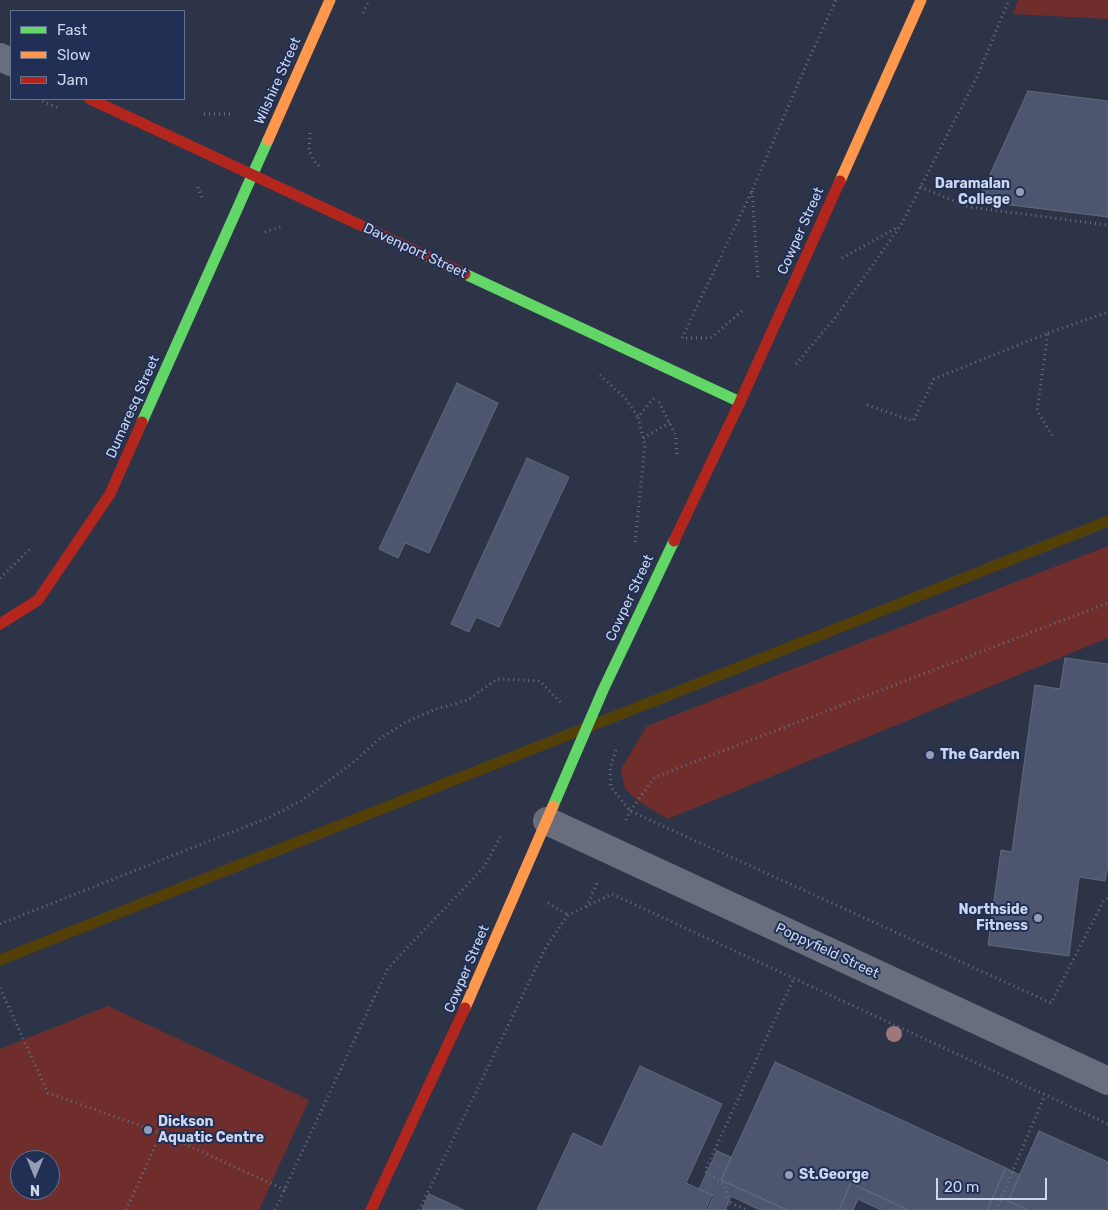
<!DOCTYPE html>
<html>
<head>
<meta charset="utf-8">
<style>
  body { margin:0 }
  #map { position:relative; width:1108px; height:1210px; overflow:hidden; background:#2d3448; font-family:Rubik,sans-serif }
  canvas { display:block }
  .legend { position:absolute; left:10px; top:10px; width:175px; height:90px; box-sizing:border-box; background:#212f54; border:1px solid #657292; margin:0; padding:6px 9px; list-style:none; font-size:15px; color:#ccd6ee }
  .legend li { display:flex; align-items:center; gap:10px; height:25px }
  .legend b { width:25px; border:1px solid #657292 }
  .north { position:absolute; left:10px; top:1150px; width:50px; height:50px; box-sizing:border-box; background:#212f54; border:1px solid #657292; border-radius:50%; rotate:180deg; font-size:14px; font-weight:700; line-height:20px; text-align:center; color:#ccd6ee }
  .north::after { content:''; display:block; margin:auto; width:18px; height:22px; background:#949db4; clip-path:polygon(50% 0,100% 100%,50% 72%,0 100%) }
  .scale { position:absolute; left:936px; top:1178px; width:111px; height:22px; box-sizing:border-box; border:2px solid #ccd6ee; border-top:0; padding-left:6px; font-size:15px; line-height:18px; white-space:nowrap; color:#ccd6ee; -webkit-text-stroke:4px #212f54; paint-order:stroke }
</style>
</head>
<body>
<div id="map">
<canvas width="1108" height="1210"></canvas>
<ul class="legend">
<li><b style="height:6px;background:#63d668"></b>Fast</li>
<li><b style="height:6px;background:#ff974d"></b>Slow</li>
<li><b style="height:6px;background:#b3261e"></b>Jam</li>
</ul>
<div class="north">N</div>
<div class="scale">20 m</div>
</div>
<script>
const ctx = document.querySelector('canvas').getContext('2d');
ctx.lineJoin = 'round';
function fill(path, color) { ctx.fillStyle = color; ctx.fill(path, 'evenodd'); }
const poly = rows => new Path2D(rows.map(r => 'M' + r).join(''));
function trace(path, color, width, dash) { ctx.strokeStyle = color; ctx.lineWidth = width; ctx.lineCap = dash ? 'butt' : 'round'; ctx.setLineDash(dash || []); ctx.stroke(path); }
function write(font, color, halo, rows, align = 'center') {
  ctx.font = font + ' Rubik,sans-serif'; ctx.lineWidth = 4; ctx.setLineDash([]); ctx.textBaseline = 'middle'; ctx.strokeStyle = halo; ctx.fillStyle = color; for (const [text, x, y, turn = 0] of rows) {
    ctx.save(); ctx.translate(x, y); ctx.rotate((+turn || 0) * Math.PI / 180); ctx.textAlign = isNaN(turn) ? turn : align; if (halo) ctx.strokeText(text, 0, 0); ctx.fillText(text, 0, 0); ctx.restore();
  }
}
fill(poly([
  [1018,0,1108,0,1108,19,1013,14],
  [1108,546,1108,638,668,819,637,800,625,789,621,769,647,726],
  [108,1006,309,1100,259,1210,0,1210,0,1049],
  [20,1160,50,1160,50,1190,20,1190]
]), '#6f2e2b');
trace(poly([
  [0,960,1108,521]
]), '#534009', 11);
const building = poly([
  [1028,91,1108,101,1108,217,978,201,1028,91],
  [457,383,498,403,429,553,405,543,398,558,379,549,457,383],
  [527,458,569,477,499,627,476,617,469,632,451,624,527,458],
  [1065,658,1108,664,1108,865,1105,881,1079,877,1069,956,988,945,1001,850,1012,852,1035,685,1060,689,1065,658],
  [775,1062,1006,1168,987,1210,908,1210,851,1183,839,1210,787,1210,721,1180,775,1062],
  [640,1066,722,1104,686,1183,714,1196,707,1210,537,1210,573,1133,602,1147,640,1066],
  [1039,1131,1108,1162,1108,1210,1028,1210,1008,1201,1039,1131],
  [717,1151,731,1157,721,1180,787,1210,760,1210,731,1196,725,1210,705,1210,712,1195,699,1189,717,1151],
  [1006,1168,1020,1175,1008,1201,1028,1210,987,1210,1006,1168],
  [851,1183,908,1210,881,1210,858,1199,853,1210,839,1210,851,1183],
  [429,1194,464,1210,422,1210,429,1194]
]);
fill(building, '#4d566e');
trace(building, '#636a7c', 1);
trace(poly([
  [363,13,369,0],
  [38,99,58,108],
  [204,114,231,114],
  [310,133,309,150,314,161,321,168],
  [198,187,203,200],
  [920,187,969,207,1108,225],
  [752,191,758,278],
  [265,232,283,226],
  [842,258,898,227],
  [1048,333,1108,312],
  [682,338,752,191,807,63,836,0],
  [686,338,711,338,742,311],
  [796,364,835,318,901,225,976,79,1009,0],
  [600,375,625,398,638,417],
  [659,402,676,436,677,454],
  [867,405,913,421,934,379,1048,333,1037,410,1054,439],
  [643,438,671,422],
  [635,542,645,445,638,417,654,398],
  [0,578,30,549],
  [616,750,610,768,611,787,630,811,1051,1003,1104,900,1108,898],
  [626,820,630,811,655,777,1108,603],
  [548,903,568,915],
  [586,907,598,881],
  [0,924,270,817,301,801,354,762,378,740,406,722,436,709,468,700,497,679,540,681,561,703],
  [0,988,48,1093,161,1133],
  [729,1202,724,1184,705,1171,794,978],
  [126,1210,161,1133,285,1190],
  [275,1210,388,968,484,867,501,836],
  [419,1210,546,947,568,915,612,894,1108,1124],
  [726,1210,729,1202,746,1210],
  [996,1210,1045,1095]
]), '#6b707f', 3, [1, 4]);
trace(poly([
  [0,57,11,62],
  [547,821,1108,1081]
]), '#686e7e', 28);
trace(poly([
  [465,274,740,402],
  [142,422,268,140],
  [553,806,603,690,674,541]
]), '#63d668', 11);
trace(poly([
  [268,140,330,0],
  [840,181,921,0],
  [465,1008,553,806]
]), '#ff974d', 11);
trace(poly([
  [90,99,465,274],
  [674,541,740,402,840,181],
  [0,624,38,600,110,494,142,422],
  [371,1210,465,1008]
]), '#b3261e', 11);
ctx.fillStyle = '#9f767a';
for (const [x, y] of [
  [894,1034]
]) { ctx.beginPath(); ctx.arc(x, y, 8, 0, 2 * Math.PI); ctx.fill(); }
for (const [x, y, r, color] of [
  [1020,192,5,"#949db4"],
  [930,755,5,"#949db4"],
  [1038,918,5,"#949db4"],
  [148,1130,5,"#949db4"],
  [789,1175,5,"#949db4"]
]) { const dot = new Path2D(); dot.arc(x, y, r, 0, 2 * Math.PI); ctx.fillStyle = color; ctx.fill(dot); trace(dot, '#212f54', 2); }
write('14px', '#ccd6ee', '#212f54', [
  ["Wilshire Street",278,81,-66],
  ["Cowper Street",801,231,-66],
  ["Davenport Street",415,251,25],
  ["Dumaresq Street",133,407,-66],
  ["Cowper Street",630,598,-65],
  ["Poppyfield Street",827,951,25],
  ["Cowper Street",467,969,-67]
]);
write('bold 14px', '#ccd6ee', '#212f54', [
  ["Daramalan",1010,184,"right"],
  ["College",1010,200,"right"],
  ["The Garden",940,755],
  ["Northside",1028,910,"right"],
  ["Fitness",1028,926,"right"],
  ["Dickson",158,1122],
  ["Aquatic Centre",158,1138],
  ["St.George",799,1175]
], 'left');
</script>
</body>
</html>
